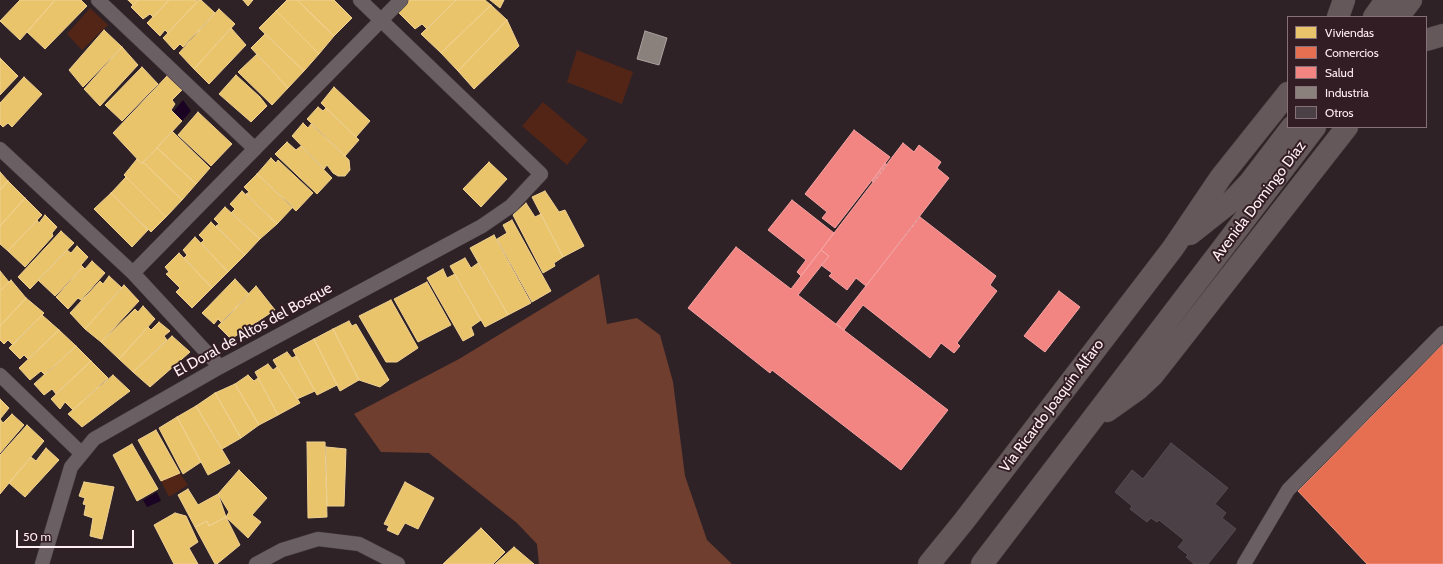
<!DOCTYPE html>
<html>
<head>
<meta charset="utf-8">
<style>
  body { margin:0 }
  #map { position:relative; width:1443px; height:564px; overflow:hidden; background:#2e2226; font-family:Cabin,sans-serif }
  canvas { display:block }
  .legend { position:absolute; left:1287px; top:16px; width:140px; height:112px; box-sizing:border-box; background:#331d25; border:1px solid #857177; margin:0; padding:5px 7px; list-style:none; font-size:12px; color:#ffeff3 }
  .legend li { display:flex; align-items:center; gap:8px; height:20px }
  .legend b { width:20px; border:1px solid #857177 }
  .scale { position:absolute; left:16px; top:530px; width:118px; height:18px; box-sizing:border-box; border:2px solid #ffeff3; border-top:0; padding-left:5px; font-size:12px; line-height:14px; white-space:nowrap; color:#ffeff3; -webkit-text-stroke:3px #331d25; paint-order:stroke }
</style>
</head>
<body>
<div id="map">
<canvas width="1443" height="564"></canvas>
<ul class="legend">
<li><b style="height:11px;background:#e9c46a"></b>Viviendas</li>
<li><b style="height:11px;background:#e76f51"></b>Comercios</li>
<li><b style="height:11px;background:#f28482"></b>Salud</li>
<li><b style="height:11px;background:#8a817c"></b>Industria</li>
<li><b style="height:11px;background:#4a4045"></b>Otros</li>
</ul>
<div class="scale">50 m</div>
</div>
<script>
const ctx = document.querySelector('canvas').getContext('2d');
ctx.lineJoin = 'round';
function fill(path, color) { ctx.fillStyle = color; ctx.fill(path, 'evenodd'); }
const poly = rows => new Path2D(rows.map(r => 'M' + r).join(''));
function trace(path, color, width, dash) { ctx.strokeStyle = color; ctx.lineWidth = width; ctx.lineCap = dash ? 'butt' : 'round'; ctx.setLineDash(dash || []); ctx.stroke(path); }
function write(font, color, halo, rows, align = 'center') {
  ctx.font = font + ' Cabin,sans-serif'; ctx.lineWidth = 4; ctx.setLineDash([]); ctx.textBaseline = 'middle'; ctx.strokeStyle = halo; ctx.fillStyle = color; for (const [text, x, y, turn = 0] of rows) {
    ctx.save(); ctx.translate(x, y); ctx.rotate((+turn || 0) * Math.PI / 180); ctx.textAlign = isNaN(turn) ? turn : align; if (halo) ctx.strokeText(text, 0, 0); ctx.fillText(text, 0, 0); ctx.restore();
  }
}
fill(poly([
  [90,8,108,25,82,50,67,34],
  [577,50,633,72,622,104,567,82],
  [543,102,588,140,567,165,522,126],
  [180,473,188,485,169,497,161,481]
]), '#522517');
fill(poly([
  [599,274,607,324,637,318,660,335,673,382,685,476,707,540,732,564,539,564,537,544,517,523,429,453,381,452,354,414,459,359]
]), '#703e2f');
fill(poly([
  [183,100,191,111,182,121,173,112],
  [157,492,161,501,147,507,143,500]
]), '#1b0323');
const homes = poly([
  [20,0,55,0,20,40,0,21,20,0],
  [55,0,81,0,87,6,45,49,27,32,55,0],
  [128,0,138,0,133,5,128,0],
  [138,0,169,0,153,17,150,14,143,19,131,7,138,0],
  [169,0,196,0,198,1,168,33,165,30,160,36,147,23,169,0],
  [199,0,201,0,215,13,183,47,180,44,174,50,163,38,199,0],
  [243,0,253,0,248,6,243,0],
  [287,0,297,0,334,36,319,54,276,11,287,0],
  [297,0,334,0,352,18,334,36,297,0],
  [406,0,456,0,427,29,422,24,415,29,396,10,406,0],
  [456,0,485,0,491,5,441,53,421,34,456,0],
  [490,0,504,0,500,8,490,0],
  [491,5,507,20,458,71,441,53,491,5],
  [219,9,235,24,194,69,179,53,219,9],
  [276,11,319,54,304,71,259,28,276,11],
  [507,20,519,46,474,89,458,71,507,20],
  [231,28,246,45,209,84,194,69,231,28],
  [104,30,122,47,83,87,69,70,104,30],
  [265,34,304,71,288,88,251,48,265,34],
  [122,47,138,65,100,106,84,89,122,47],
  [257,54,288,88,272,105,238,72,257,54],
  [0,58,18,76,0,95,0,58],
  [142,67,158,84,122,121,105,105,142,67],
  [236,75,260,97,267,106,251,122,219,94,236,75],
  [167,76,182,90,172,100,175,104,171,110,182,121,142,164,113,133,167,76],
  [24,77,42,94,12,127,8,123,3,127,0,124,0,103,24,77],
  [334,87,370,121,356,137,321,103,334,87],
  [318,107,323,111,326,108,359,140,345,156,307,119,318,107],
  [198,112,232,144,211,166,178,135,198,112],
  [303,123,308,128,311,124,349,160,350,170,345,176,338,176,333,173,327,165,324,169,292,136,303,123],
  [172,131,210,168,196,184,157,148,172,131],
  [287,142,296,150,301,146,332,178,317,194,275,154,287,142],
  [157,148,196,184,182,200,143,162,157,148],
  [271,158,276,163,278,160,313,193,296,211,257,174,271,158],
  [137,159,142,164,143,162,182,200,166,217,124,175,137,159],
  [489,162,507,179,481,207,463,189,489,162],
  [0,172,8,181,0,190,0,172],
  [257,174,293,207,277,224,246,194,249,192,244,187,257,174],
  [126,177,166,217,151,232,111,193,126,177],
  [8,181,25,198,0,226,0,190,8,181],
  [242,191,277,224,260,239,231,213,235,209,230,204,242,191],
  [545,191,559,212,565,210,584,246,563,257,532,197,545,191],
  [111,193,148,230,132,247,94,209,111,193],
  [25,198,42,215,8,251,0,244,0,226,25,198],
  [526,203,535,217,541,214,563,257,554,263,555,266,543,273,513,215,526,203],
  [225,207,260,239,245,255,216,226,219,224,214,219,225,207],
  [45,215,57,227,52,233,53,236,25,267,8,251,37,220,39,223,45,215],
  [512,220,551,291,532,302,497,239,507,233,503,225,512,220],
  [211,222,245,255,228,272,201,243,204,240,199,235,211,222],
  [61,231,74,243,30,289,18,277,61,231],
  [494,235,531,303,508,315,470,248,494,235],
  [195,237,228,272,212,288,184,258,187,255,183,250,195,237],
  [77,246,88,257,81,265,83,267,55,296,38,280,67,250,71,253,77,246],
  [179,253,212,288,192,308,176,292,180,288,166,274,169,272,165,267,179,253],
  [465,258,471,268,478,263,508,315,485,327,450,266,465,258],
  [92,261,105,273,81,300,78,298,68,309,56,297,83,267,85,269,92,261],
  [443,269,447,278,455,274,481,320,471,327,474,335,463,341,427,278,443,269],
  [0,271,9,282,0,291,0,271],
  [109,276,122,288,85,329,70,313,100,281,103,284,109,276],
  [235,279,249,294,222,323,218,319,214,324,202,313,235,279],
  [11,280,26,298,0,326,0,291,11,280],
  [427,282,451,325,418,342,394,299,427,282],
  [124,285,139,301,101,342,85,329,124,285],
  [256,286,275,310,231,339,218,326,256,286],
  [26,298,44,313,13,345,8,340,4,344,0,340,0,326,26,298],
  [391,300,418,348,397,362,386,362,359,316,391,300],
  [143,306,155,319,119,359,101,342,135,309,138,312,143,306],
  [42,315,59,330,28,359,24,355,20,359,9,348,42,315],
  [349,321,352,326,356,324,389,380,380,387,359,380,333,329,349,321],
  [159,322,170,331,164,336,167,340,133,372,119,359,148,327,151,330,159,322],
  [333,329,359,380,340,391,314,339,333,329],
  [59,330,76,346,45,375,41,371,30,380,19,368,59,330],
  [172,336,190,352,150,387,133,372,172,336],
  [314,339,337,385,317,395,293,350,314,339],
  [76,346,91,361,56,394,52,389,44,395,34,384,76,346],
  [287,352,292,358,296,356,315,391,297,399,273,360,287,352],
  [91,361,108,378,73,410,65,402,60,409,51,399,91,361],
  [268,364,273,370,277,367,300,403,278,415,255,372,268,364],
  [113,375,130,391,82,427,68,414,113,375],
  [248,375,254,381,258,378,278,415,259,425,235,384,248,375],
  [235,384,259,425,241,438,215,393,235,384],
  [215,393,241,438,222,449,196,406,215,393],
  [0,399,9,408,0,419,0,399],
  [196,406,230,463,208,475,177,417,196,406],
  [12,414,24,425,0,453,0,419,3,423,12,414],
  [177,417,201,462,183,474,159,428,177,417],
  [27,425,44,441,0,494,0,455,27,425],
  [156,430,180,473,161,481,138,440,156,430],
  [307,442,325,442,327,517,308,518,307,442],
  [132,444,158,489,137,501,113,455,132,444],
  [326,447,346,449,344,506,327,506,326,447],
  [46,448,59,460,25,497,9,483,31,457,36,461,46,448],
  [239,470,267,498,252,515,261,522,248,538,226,517,229,512,218,494,239,470],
  [84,482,114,487,102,539,90,536,93,518,84,515,86,505,83,504,85,498,79,496,84,482],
  [405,482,434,498,418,529,405,523,398,535,387,530,389,526,384,524,405,482],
  [188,489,198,505,218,494,226,517,209,526,207,521,195,527,178,495,188,489],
  [175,513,186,516,198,542,189,548,198,564,174,564,154,525,175,513],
  [226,517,240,545,217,564,215,564,195,527,207,521,209,526,226,517],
  [481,528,505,552,493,564,443,564,481,528],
  [514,547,534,564,495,564,514,547]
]);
fill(homes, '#e9c46a');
trace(homes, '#f0d193', 1);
const shops = poly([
  [1443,344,1443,564,1367,564,1298,491,1443,344]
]);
fill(shops, '#e76f51');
trace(shops, '#ee9582', 1);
const health = poly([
  [854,130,890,157,835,228,822,218,827,212,805,194,854,130],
  [903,143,914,152,919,145,941,162,937,168,949,178,866,286,856,278,847,290,829,276,832,273,821,265,829,256,821,250,903,143],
  [885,163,887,165,874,182,872,181,885,163],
  [792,200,834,233,801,276,797,272,806,260,768,230,792,200],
  [920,217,996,276,990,285,997,291,957,343,960,346,954,353,941,343,930,358,863,305,844,330,836,324,920,217],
  [736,247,791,289,821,250,829,256,798,295,948,410,901,470,772,370,770,373,688,308,736,247],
  [1059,291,1080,307,1045,352,1024,336,1059,291]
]);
fill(health, '#f28482');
trace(health, '#f6a4a4', 1);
const industry = poly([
  [645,31,667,38,659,65,637,59,645,31]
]);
fill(industry, '#8a817c');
trace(industry, '#ada2a0', 1);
const building = poly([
  [1171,443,1228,488,1215,504,1226,513,1222,518,1236,529,1208,564,1194,564,1186,557,1188,555,1178,547,1184,540,1159,520,1157,522,1151,518,1147,522,1130,509,1132,506,1115,492,1132,470,1143,479,1171,443]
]);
fill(building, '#4a4045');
trace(building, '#554c51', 1);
const street = poly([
  [98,0,255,149],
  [0,149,133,273,220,367],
  [133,273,401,0],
  [0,375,81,453],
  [42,564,71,467,94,439,220,367,482,226,511,206,541,174,360,0],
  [256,564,282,550,318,539,359,544,398,564],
  [1244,564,1288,490,1443,333]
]);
const primary = poly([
  [1338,17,1344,0],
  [1374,17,1386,0],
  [1398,17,1411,0],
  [1426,40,1443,35],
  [1190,234,1233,200,1250,182,1292,127],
  [1107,411,1138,389,1153,375,1347,127],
  [929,564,964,521,1173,248,1221,177,1288,93],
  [982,564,1315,127]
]);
trace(street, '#483d41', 15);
trace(primary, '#483d41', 23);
trace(street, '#6a5f62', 14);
trace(primary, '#65585b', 22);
write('15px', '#ffeff3', '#331d25', [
  ["Avenida Domingo Díaz",1259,201,-53],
  ["El Doral de Altos del Bosque",253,330,-29],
  ["Vía Ricardo Joaquín Alfaro",1052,406,-53]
]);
</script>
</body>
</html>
